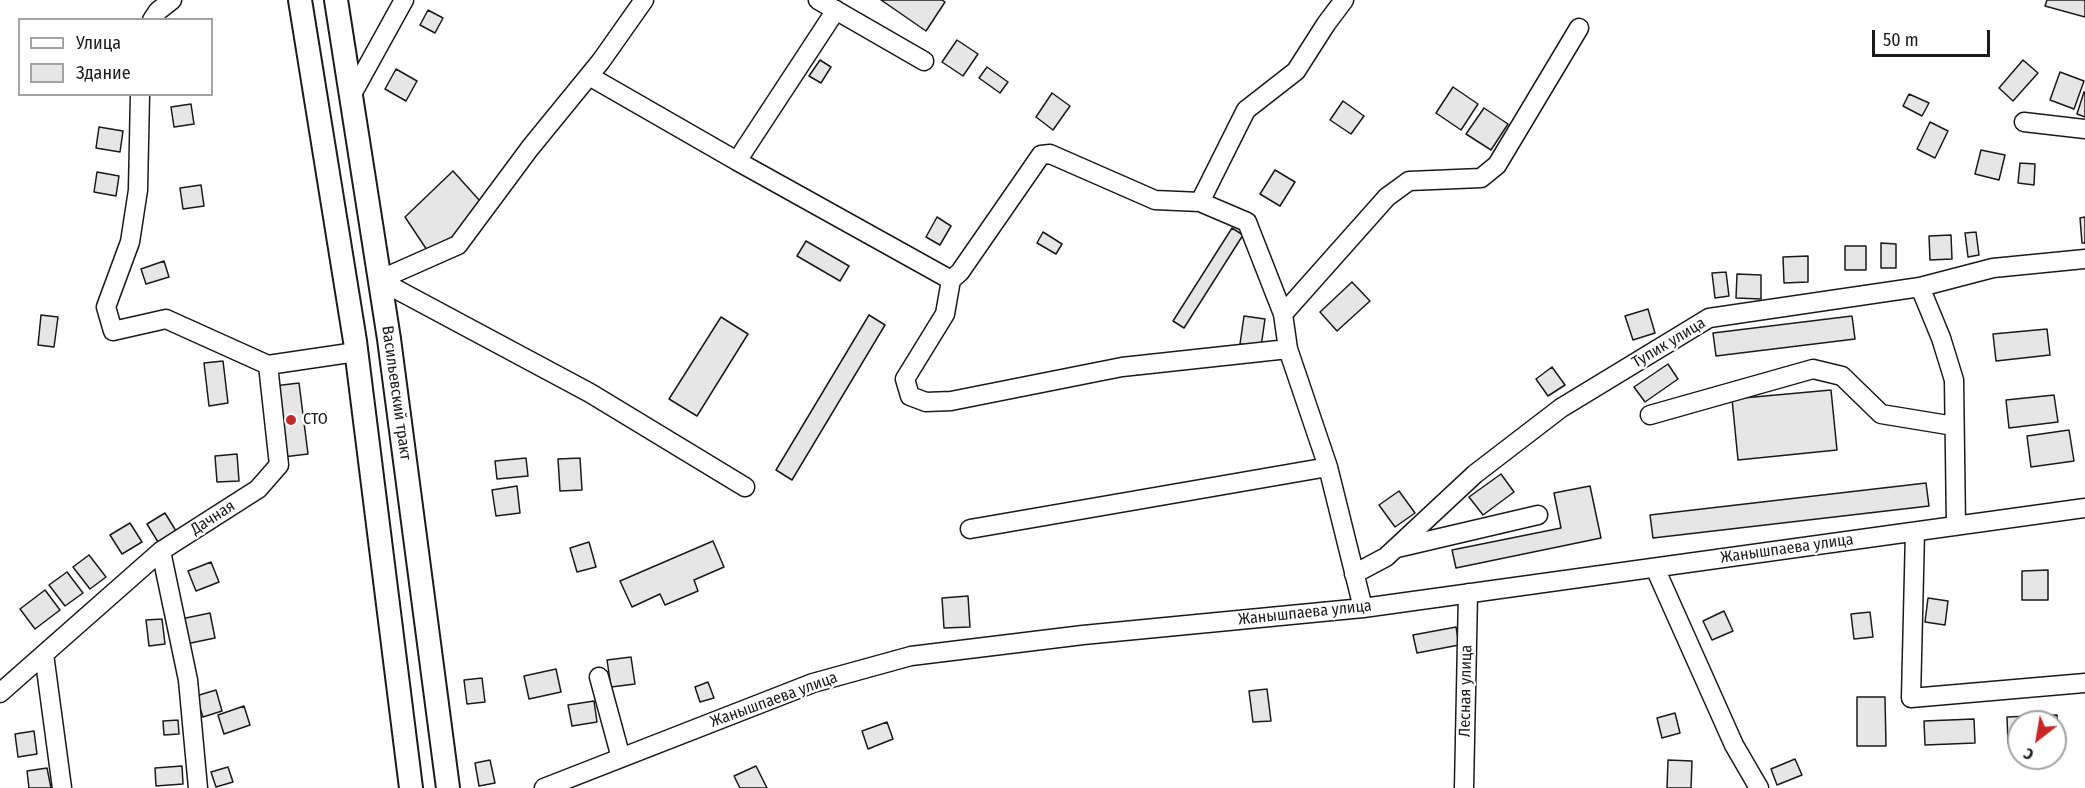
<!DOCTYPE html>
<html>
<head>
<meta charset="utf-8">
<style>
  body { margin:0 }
  #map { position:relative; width:2085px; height:788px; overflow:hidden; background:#fff; font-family:"Fira Sans Condensed",sans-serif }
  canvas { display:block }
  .legend { position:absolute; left:18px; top:18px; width:195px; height:78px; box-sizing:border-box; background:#fff; border:2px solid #a3a3a3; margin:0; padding:8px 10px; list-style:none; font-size:18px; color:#1a1a1a }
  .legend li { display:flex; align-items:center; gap:12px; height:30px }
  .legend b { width:30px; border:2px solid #a3a3a3 }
  .north { position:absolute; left:2007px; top:710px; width:60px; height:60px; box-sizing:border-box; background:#fff; border:2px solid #a3a3a3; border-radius:50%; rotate:211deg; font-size:16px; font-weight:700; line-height:24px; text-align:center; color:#1a1a1a }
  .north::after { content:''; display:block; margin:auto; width:21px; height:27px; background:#c62828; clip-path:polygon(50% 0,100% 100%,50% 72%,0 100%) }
  .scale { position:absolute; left:1872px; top:30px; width:118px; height:27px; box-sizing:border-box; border:3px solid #1a1a1a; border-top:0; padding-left:8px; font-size:18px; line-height:21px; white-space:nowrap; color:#1a1a1a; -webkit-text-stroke:4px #fff; paint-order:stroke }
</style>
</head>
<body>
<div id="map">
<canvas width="2085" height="788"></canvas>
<ul class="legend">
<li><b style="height:8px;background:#fff"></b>Улица</li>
<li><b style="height:16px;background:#e6e6e6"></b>Здание</li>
</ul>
<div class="north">С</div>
<div class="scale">50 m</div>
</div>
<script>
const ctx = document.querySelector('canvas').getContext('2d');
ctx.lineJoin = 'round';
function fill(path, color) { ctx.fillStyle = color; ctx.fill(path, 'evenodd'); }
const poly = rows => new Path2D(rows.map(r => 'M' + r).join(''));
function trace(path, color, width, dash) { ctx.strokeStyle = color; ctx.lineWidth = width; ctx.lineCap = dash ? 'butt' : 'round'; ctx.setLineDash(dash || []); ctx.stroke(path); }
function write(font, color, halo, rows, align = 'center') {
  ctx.font = font + ' "Fira Sans Condensed",sans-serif'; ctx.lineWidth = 4.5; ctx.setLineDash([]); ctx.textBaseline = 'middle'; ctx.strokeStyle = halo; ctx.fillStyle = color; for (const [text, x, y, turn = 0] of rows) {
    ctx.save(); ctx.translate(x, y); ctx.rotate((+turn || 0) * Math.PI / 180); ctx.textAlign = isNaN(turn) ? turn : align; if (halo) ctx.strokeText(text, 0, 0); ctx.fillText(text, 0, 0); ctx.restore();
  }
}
const building = poly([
  [881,0,942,0,945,2,926,31,881,0],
  [2047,0,2085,0,2085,17,2045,6,2047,0],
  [428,10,443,18,435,33,420,25,428,10],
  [957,40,978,54,963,76,942,62,957,40],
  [820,60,831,67,821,83,809,76,820,60],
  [2023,60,2038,73,2013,101,1999,88,2023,60],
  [987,67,1008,82,1000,93,979,78,987,67],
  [396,69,417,81,406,101,385,89,396,69],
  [2060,72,2084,81,2074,109,2050,100,2060,72],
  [1453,87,1478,104,1461,130,1436,113,1453,87],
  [2084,92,2085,92,2085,117,2077,114,2084,92],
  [1052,93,1070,106,1053,130,1036,117,1052,93],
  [1909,94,1929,103,1922,116,1903,106,1909,94],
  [1343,101,1364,116,1351,134,1330,120,1343,101],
  [191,104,194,124,174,127,171,107,191,104],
  [1484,108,1508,124,1491,150,1466,134,1484,108],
  [1930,122,1948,131,1935,158,1917,149,1930,122],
  [99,127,123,131,120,152,96,148,99,127],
  [1981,150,2005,155,1999,180,1975,174,1981,150],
  [2020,163,2035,164,2034,185,2018,183,2020,163],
  [1275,170,1295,182,1280,206,1260,194,1275,170],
  [453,171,480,201,453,237,427,250,405,217,453,171],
  [97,172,119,176,116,196,94,192,97,172],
  [201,185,204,206,183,209,180,188,201,185],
  [937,217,951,226,940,245,926,237,937,217],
  [2085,217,2085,243,2082,243,2080,218,2085,217],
  [1232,228,1243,235,1184,328,1173,321,1232,228],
  [1043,232,1062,244,1056,254,1037,243,1043,232],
  [1976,232,1979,255,1968,257,1965,233,1976,232],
  [1951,235,1952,259,1930,260,1929,236,1951,235],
  [806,241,849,266,840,281,797,256,806,241],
  [1881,243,1896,244,1896,268,1881,268,1881,243],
  [1845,246,1866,246,1866,270,1845,270,1845,246],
  [1808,256,1808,282,1784,283,1783,257,1808,256],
  [164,261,169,277,146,284,141,269,164,261],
  [1726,272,1729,296,1715,298,1712,273,1726,272],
  [1737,274,1761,275,1761,299,1736,298,1737,274],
  [1352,282,1370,301,1337,331,1320,312,1352,282],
  [1648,309,1655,333,1633,340,1625,316,1648,309],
  [41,315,58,317,54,347,38,345,41,315],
  [869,315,885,325,792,480,776,470,869,315],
  [1244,316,1265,319,1261,347,1240,344,1244,316],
  [1852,316,1855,339,1716,356,1713,333,1852,316],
  [721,317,748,334,697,416,669,399,721,317],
  [2047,329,2050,355,1996,361,1993,334,2047,329],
  [223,361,228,403,209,406,204,363,223,361],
  [1668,364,1678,379,1645,402,1634,387,1668,364],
  [1552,367,1565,385,1548,396,1536,379,1552,367],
  [299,383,308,454,283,457,274,386,299,383],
  [1831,390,1837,450,1738,460,1732,399,1831,390],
  [2054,395,2058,422,2009,428,2006,400,2054,395],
  [2069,430,2074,461,2031,467,2027,436,2069,430],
  [237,454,239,481,217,482,215,456,237,454],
  [526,458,528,476,497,479,495,461,526,458],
  [580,458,582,490,560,491,558,459,580,458],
  [1501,474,1514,492,1483,515,1469,497,1501,474],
  [1926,483,1929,506,1653,538,1650,515,1926,483],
  [517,486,520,513,496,516,492,490,517,486],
  [1590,486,1601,538,1456,568,1452,550,1561,528,1554,493,1590,486],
  [1399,491,1415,513,1395,527,1379,505,1399,491],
  [165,513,176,531,158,542,147,524,165,513],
  [130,523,142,542,122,554,110,535,130,523],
  [713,541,724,567,694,580,698,591,665,605,660,594,632,607,620,581,713,541],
  [589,542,596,567,577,572,570,548,589,542],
  [89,555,106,577,90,589,73,567,89,555],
  [211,562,219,582,196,591,188,571,211,562],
  [2048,570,2048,600,2022,600,2022,571,2048,570],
  [67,572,83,593,65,606,49,585,67,572],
  [45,590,60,610,35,629,20,609,45,590],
  [968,596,970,627,944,628,942,598,968,596],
  [1928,598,1948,601,1945,625,1925,622,1928,598],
  [1724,611,1733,631,1712,640,1703,621,1724,611],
  [1870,612,1873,637,1854,639,1851,614,1870,612],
  [210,613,215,638,186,644,181,619,210,613],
  [162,619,165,644,149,646,146,620,162,619],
  [1456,627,1459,645,1417,653,1413,635,1456,627],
  [631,657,635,684,611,687,607,660,631,657],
  [556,669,561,692,529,699,524,676,556,669],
  [482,678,485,702,467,704,464,680,482,678],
  [708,682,714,698,700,702,695,687,708,682],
  [1267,689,1271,721,1253,722,1249,691,1267,689],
  [216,690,222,711,203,717,196,696,216,690],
  [1857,697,1885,697,1886,746,1857,746,1857,697],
  [594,701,597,722,572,726,568,705,594,701],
  [244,706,250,725,224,734,218,715,244,706],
  [1675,713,1680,733,1662,738,1657,718,1675,713],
  [2057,715,2058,741,2055,741,2055,722,2019,722,2019,742,2008,743,2007,717,2057,715],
  [1974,719,1975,743,1925,745,1924,721,1974,719],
  [178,720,179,734,164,735,163,721,178,720],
  [887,722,893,739,868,749,862,731,887,722],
  [34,731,37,754,18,757,15,734,34,731],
  [1795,759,1802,775,1777,785,1771,769,1795,759],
  [490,760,495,783,479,786,475,763,490,760],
  [1668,760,1692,761,1691,788,1667,788,1668,760],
  [182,766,183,784,156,786,155,768,182,766],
  [756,766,767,788,740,788,734,776,756,766],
  [228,767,233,782,216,787,211,772,228,767],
  [47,768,51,788,29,788,27,771,47,768]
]);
fill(building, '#e6e6e6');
trace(building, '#1a1a1a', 1.5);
const minor = poly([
  [818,0,924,61],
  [1344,0,1326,24,1296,71,1246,110,1200,202,1247,222,1283,314,1288,349,1328,467,1363,608],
  [152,20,158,11,172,0],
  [589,76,737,161,836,10],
  [140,94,138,190,130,242,106,307,113,331,166,319,268,365],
  [351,96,404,0],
  [2024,122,2085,129],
  [737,161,951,280,960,272,1041,155,1050,154,1155,200,1200,202],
  [379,280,590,393,745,487],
  [379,280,458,245,530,148,601,61,644,0],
  [951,280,945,314,905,379,910,396,926,402,951,401,1122,367,1288,349],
  [1920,287,1941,338,1954,380,1956,526],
  [1283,314,1387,197,1409,181,1481,178,1497,165,1579,28],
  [1650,415,1813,369,1842,376,1881,414,1954,426],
  [970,529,1328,467],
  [1915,532,1911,698,2085,683],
  [1397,548,1538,515],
  [161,551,188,680,198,788],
  [1655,568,1734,745,1759,788],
  [1354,574,1386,557,1475,474,1561,408,1709,318,1920,287,1993,268,2085,259],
  [44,654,62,788],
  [599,677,621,758],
  [0,693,161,551,258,489,279,465,268,365,356,352],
  [544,788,813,683,911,656,1083,635,1363,608,2085,508],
  [1464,788,1468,593]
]);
const major = poly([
  [300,0,355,341,411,788],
  [336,0,389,339,448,788]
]);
trace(minor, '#1a1a1a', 21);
trace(major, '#1a1a1a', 26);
trace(minor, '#fff', 18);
trace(major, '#fff', 22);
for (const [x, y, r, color] of [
  [291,420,6,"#c62828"]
]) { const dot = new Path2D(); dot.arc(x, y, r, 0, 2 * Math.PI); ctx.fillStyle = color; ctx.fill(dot); trace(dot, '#fff', 2); }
write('16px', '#1a1a1a', '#fff', [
  ["Тупик улица",1669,343,-31],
  ["Васильевский тракт",396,393,82],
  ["Дачная",213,518,-33],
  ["Жанышпаева улица",1787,549,-8],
  ["Жанышпаева улица",1305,613,-6],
  ["Лесная улица",1466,691,-89],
  ["Жанышпаева улица",774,700,-20]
]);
write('16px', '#1a1a1a', '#fff', [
  ["СТО",303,420]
], 'left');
</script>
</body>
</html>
